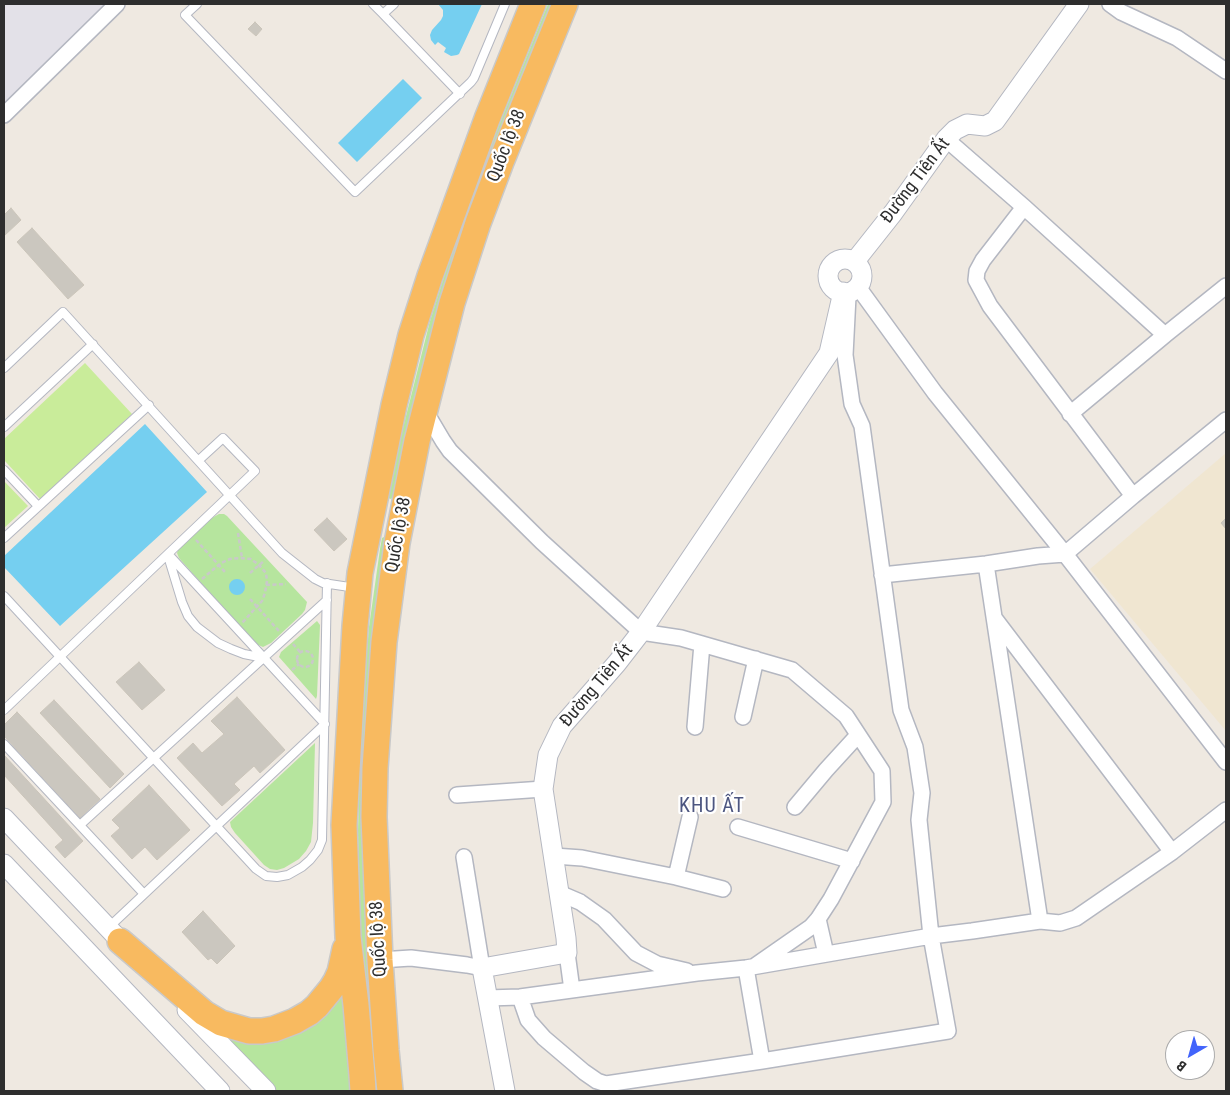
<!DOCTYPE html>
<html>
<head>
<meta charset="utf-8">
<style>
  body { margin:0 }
  #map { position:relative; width:1230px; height:1095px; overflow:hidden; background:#efe9e1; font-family:"Roboto Condensed",sans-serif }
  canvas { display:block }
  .frame { position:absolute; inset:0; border:5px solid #2e2e2e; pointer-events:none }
  .north { position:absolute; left:1165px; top:1030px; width:50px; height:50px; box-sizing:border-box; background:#fff; border:1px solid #ababab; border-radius:50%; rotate:218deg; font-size:14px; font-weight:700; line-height:20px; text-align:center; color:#2e2e2e }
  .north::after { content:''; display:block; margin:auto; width:18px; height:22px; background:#4264fb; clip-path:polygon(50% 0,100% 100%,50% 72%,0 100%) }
</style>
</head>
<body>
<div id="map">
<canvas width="1230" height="1095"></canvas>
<div class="frame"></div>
<div class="north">B</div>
</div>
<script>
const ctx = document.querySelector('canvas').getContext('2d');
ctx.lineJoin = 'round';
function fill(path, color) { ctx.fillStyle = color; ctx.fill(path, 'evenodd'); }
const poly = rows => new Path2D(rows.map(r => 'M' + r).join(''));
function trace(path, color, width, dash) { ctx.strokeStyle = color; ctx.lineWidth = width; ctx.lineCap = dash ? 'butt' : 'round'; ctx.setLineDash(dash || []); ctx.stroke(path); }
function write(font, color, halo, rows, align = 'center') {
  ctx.font = font + ' "Roboto Condensed",sans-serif'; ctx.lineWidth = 4.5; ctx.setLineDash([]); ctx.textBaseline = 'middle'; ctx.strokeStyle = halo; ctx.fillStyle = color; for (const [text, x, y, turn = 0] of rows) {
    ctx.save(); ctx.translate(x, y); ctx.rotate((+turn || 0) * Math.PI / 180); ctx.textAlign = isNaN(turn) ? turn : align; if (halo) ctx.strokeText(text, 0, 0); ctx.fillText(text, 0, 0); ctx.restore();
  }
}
fill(poly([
  [4,4,112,4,4,112]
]), '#e3e1e8');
fill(poly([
  [1226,453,1226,731,1090,569]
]), '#f0e6d1');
fill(poly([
  [548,4,554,4,393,498,390,499,388,497,402,432,430,321,443,280,461,223,477,180],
  [219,514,224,514,227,516,307,602,305,610,302,614,271,643,263,647,256,644,232,618,179,558,177,553,179,547,210,519],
  [384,537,387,538,383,1091,372,1091,359,906,358,830,360,764,364,686,369,627,380,549,382,538],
  [317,621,320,625,317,696,316,699,279,657,281,652],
  [315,743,313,823,311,842,306,851,299,859,284,868,277,870,270,869,264,865,235,833,231,827,230,822],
  [348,975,355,1091,275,1091,218,1032,247,1042]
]), '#b6e59e');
fill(poly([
  [85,363,132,414,40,499,4,460,4,439],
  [4,481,28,506,4,528]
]), '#c9ec9a');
fill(poly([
  [438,4,459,4,460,5,461,4,482,4,459,54,457,55,451,56,444,52,446,48,438,42,435,45,431,40,430,35,432,30,441,20,443,16,443,10],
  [403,79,422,98,357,162,338,143],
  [145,424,207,492,60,626,4,567,4,556],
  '229 587a8 8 0 1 1 16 0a8 8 0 1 1-16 0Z'
]), '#75cff0');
const building = poly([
  [255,22,262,29,256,36,248,29,255,22],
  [11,208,21,220,4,236,4,215,11,208],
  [32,228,84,285,68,299,17,242,32,228],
  [327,518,347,539,334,551,314,530,327,518],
  [1226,518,1226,529,1221,523,1226,518],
  [139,662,165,690,142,710,116,682,139,662],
  [237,697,285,750,260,773,254,766,234,784,240,790,222,806,177,758,193,743,202,753,224,734,211,721,237,697],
  [54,700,124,774,110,788,40,713,54,700],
  [17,712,100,799,80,818,4,736,4,725,17,712],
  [4,755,83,841,65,858,55,847,63,840,4,775,4,755],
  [149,785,190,830,157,860,145,847,132,859,111,836,120,828,112,820,149,785],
  [203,911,235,946,217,964,211,958,208,960,182,932,203,911]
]);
fill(building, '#cbc7bf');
trace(building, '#cbc5ba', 1);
const service = poly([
  [197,4,185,15,355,192,471,82,474,78,505,4],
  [373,4,383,14],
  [394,4,383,14,460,94],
  [4,368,63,312,282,553,315,579,323,583,356,588],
  [4,427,93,344],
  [4,470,38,506],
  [4,538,149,405],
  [168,556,182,602,188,616,197,627,218,643,231,649,244,654,264,658],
  [4,596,256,869,266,876,277,877,288,875,302,867,310,860,318,850,322,840,327,583],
  [4,710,255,471,223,438,199,460],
  [4,744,144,894],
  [80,825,327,600],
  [108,928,325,724,168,554]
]);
const minor = poly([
  [1110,4,1121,12,1177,38,1226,71],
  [4,115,117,4],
  [946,139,1024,207,1165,335,1226,286],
  [858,287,935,393,1065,554,1226,762],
  [424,409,443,441,450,451,542,542,641,632,681,638,792,670,846,716,882,771,883,802,831,899,818,919,811,927,755,966],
  [1070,414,1165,335],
  [1133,496,1226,420],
  [986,564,1040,921],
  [882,575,986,564,1038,556,1065,554,1133,496,990,306,976,280,977,271,983,260,1024,207],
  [995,619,1172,852],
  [743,717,756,659],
  [695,727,702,644],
  [457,795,543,789],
  [795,807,826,770,858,735],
  [738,827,852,861],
  [554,856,582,858,676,877,723,889],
  [676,877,690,817],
  [559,893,580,902,604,919,636,953,657,964,687,971],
  [818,919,826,954],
  [567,953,572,990],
  [380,960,411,958,467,965,482,968,464,857],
  [746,968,762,1061],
  [520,997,528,1020,544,1038,584,1072,597,1081,606,1084,762,1061,948,1031,931,936,919,820,922,793,915,747,901,710,862,426,852,404,845,355,848,296],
  [487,998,520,997,697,973,746,968,931,936,972,931,1040,921,1060,923,1076,918,1172,852,1226,810]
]);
const tertiary = poly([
  '828 276a17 17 0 1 1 34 0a17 17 0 1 1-34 0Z',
  [855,261,893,213,946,139,955,130,967,124,985,126,995,121,1079,4],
  [4,818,130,951],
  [4,864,220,1091],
  [187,1010,266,1091],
  [505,1091,482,968,567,953,566,938,543,789,548,755,562,726,617,663,641,632,829,353,843,292]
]);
const trunk = poly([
  [120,941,204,1013,221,1023,249,1031,262,1031,274,1029,295,1021,309,1013,317,1006,331,989,336,981,340,972,345,949],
  [363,1091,362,1075,356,1005,348,937,344,825,355,626,360,573,394,405,411,335,430,276,487,119,533,4],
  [390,1091,386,1050,380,960,374,817,375,768,384,642,397,543,417,441,452,303,478,223,501,162,565,4]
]);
trace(service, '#b4b7c1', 10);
trace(minor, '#b4b7c1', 18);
trace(tertiary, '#b4b7c1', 21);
trace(trunk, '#c9c9c9', 28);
trace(poly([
  [238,533,242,558],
  [196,540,225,572],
  [250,573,265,560],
  [202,579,221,563,230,559,240,558,251,559,259,565,266,573,267,581,265,593,262,601,242,623],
  [266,585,286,584],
  [250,599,279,631],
  [293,644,300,652],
  '297 659a8 8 0 1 1 16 0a8 8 0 1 1-16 0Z',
  [292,670,299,664]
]), '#c9c9c9', 2.5, [4, 2.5]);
trace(service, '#fff', 8);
trace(minor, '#fff', 15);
trace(tertiary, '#fff', 19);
trace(trunk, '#f8ba60', 25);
write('18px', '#2e2e2e', '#fff', [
  ["Quốc lộ 38",507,146,-69],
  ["Đường Tiên Ất",916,181,-53],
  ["Quốc lộ 38",399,535,-80],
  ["Đường Tiên Ất",597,686,-50],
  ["Quốc lộ 38",379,939,-93]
]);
ctx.letterSpacing = '1px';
write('20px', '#4d5680', '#fff', [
  ["KHU ẤT",712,807]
]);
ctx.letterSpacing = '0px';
</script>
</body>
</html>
